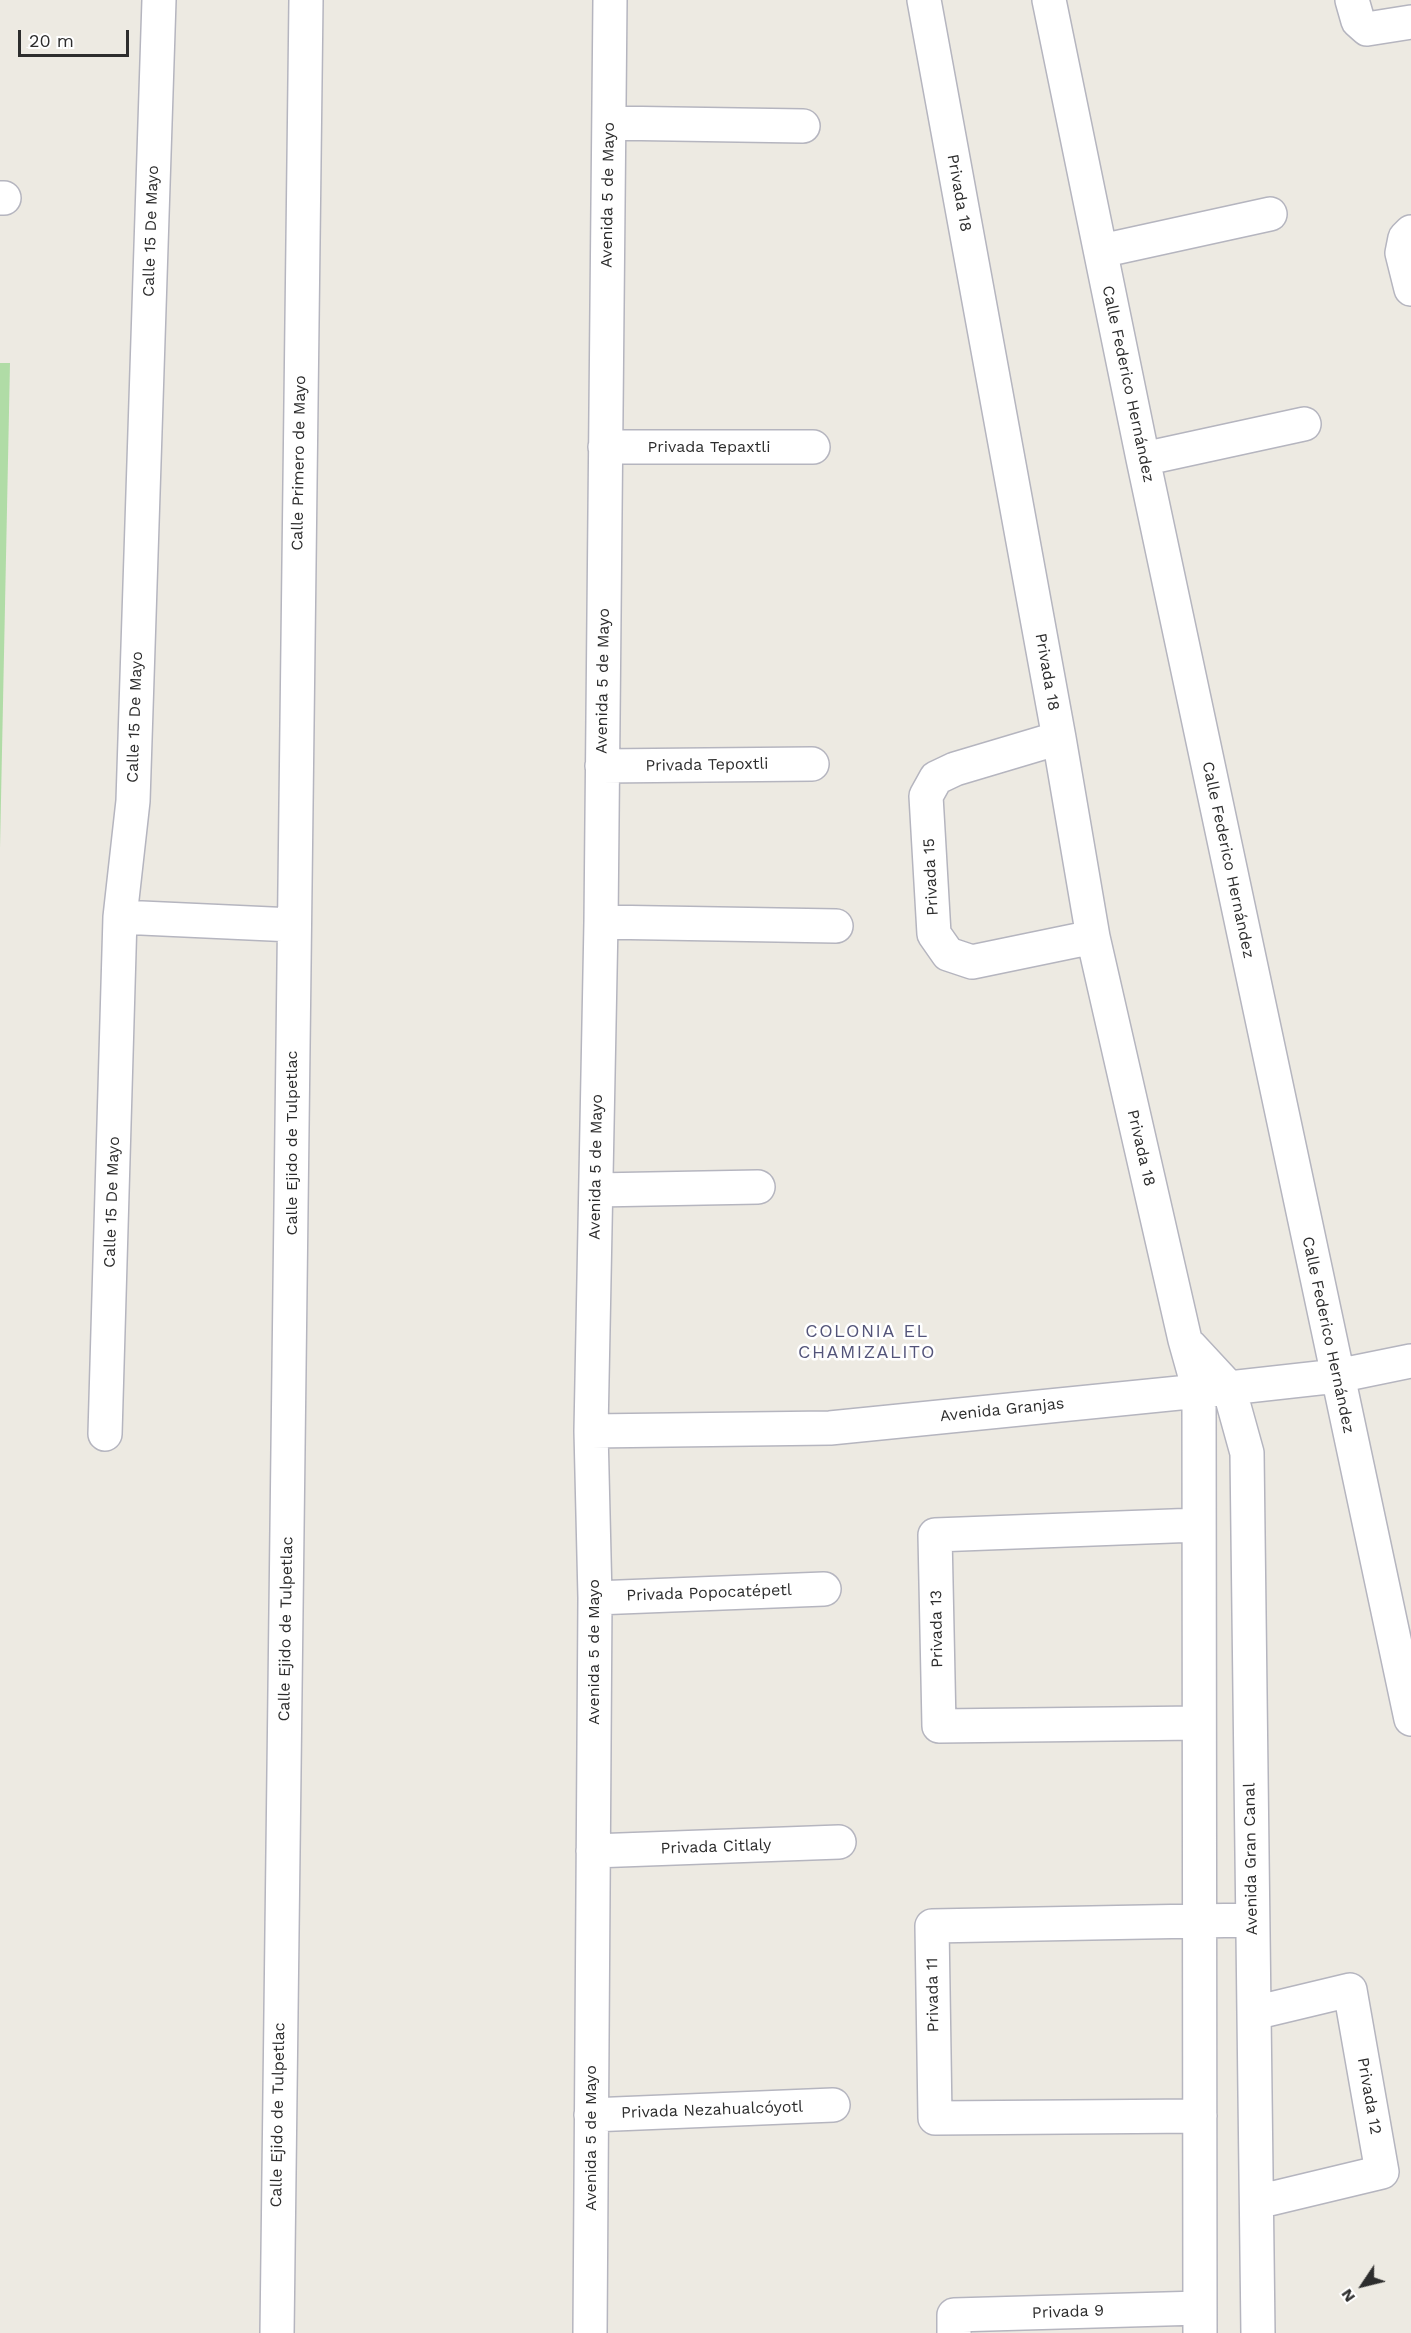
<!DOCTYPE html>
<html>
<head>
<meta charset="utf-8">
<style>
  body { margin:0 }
  #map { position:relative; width:1411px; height:2333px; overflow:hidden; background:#edeae2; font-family:"Work Sans",sans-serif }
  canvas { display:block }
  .north { position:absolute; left:1333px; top:2255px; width:60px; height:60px; -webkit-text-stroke:4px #fff; paint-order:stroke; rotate:235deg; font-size:16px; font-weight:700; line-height:24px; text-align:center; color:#2d2d2d }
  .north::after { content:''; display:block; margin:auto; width:21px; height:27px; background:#2d2d2d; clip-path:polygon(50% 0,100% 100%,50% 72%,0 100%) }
  .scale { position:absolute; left:18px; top:30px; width:111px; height:27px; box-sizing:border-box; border:3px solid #2d2d2d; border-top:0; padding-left:8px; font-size:18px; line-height:21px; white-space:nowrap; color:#2d2d2d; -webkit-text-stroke:4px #fff; paint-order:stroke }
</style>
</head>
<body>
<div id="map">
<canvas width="1411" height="2333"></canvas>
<div class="north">N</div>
<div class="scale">20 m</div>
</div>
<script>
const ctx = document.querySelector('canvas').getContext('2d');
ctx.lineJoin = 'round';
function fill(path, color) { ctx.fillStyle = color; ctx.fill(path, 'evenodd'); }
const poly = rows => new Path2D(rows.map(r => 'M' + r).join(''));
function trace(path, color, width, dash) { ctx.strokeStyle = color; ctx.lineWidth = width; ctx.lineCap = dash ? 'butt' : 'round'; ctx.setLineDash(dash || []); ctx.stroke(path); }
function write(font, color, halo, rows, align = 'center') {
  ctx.font = font + ' "Work Sans",sans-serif'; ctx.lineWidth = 5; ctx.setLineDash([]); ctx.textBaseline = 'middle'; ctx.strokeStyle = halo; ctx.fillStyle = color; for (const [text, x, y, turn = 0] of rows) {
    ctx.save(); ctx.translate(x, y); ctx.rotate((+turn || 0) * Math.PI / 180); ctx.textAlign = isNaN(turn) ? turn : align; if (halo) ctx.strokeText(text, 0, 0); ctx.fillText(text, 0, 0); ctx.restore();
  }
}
fill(poly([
  [0,363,10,363,0,848]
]), '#b0dca6');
const street = poly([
  [924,0,1059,738,1093,937,1185,1340,1199,1390,1200,2333],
  [1049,0,1143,459,1411,1719],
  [1352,0,1358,21,1367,29,1411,22],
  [609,123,803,126],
  [0,198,4,198],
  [1411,232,1405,238,1402,253,1411,289],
  [1101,251,1270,214],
  [605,447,813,447],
  [1143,459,1304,424],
  [1059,738,955,769,936,778,926,796,934,934,948,954,972,962,1093,937],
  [602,766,812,764],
  [120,917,293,925],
  [601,922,836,926],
  [596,1190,758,1187],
  [1190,1346,1229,1388,1247,1453,1258,2333],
  [591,1431,830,1428,1229,1388,1337,1376,1411,1361],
  [105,1434,120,917,133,801,159,0],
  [1198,1525,935,1535,939,1726,1199,1723],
  [595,1598,824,1589],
  [593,1851,839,1842],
  [1254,2013,1350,1990,1382,2172,1257,2202],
  [591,2115,833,2105],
  [1200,2116,935,2118,932,1926,1251,1920],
  [277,2333,306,0],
  [590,2333,595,1598,591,1431,601,922,610,0],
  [954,2333,954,2315,1200,2308]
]);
trace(street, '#b5b5bf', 36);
trace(street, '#fff', 33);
write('16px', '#2d2d2d', '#fff', [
  ["Privada 18",959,193,80],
  ["Avenida 5 de Mayo",608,195,-89],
  ["Calle 15 De Mayo",151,231,-88],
  ["Calle Federico Hernández",1128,384,78],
  ["Privada Tepaxtli",709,447],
  ["Calle Primero de Mayo",299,463,-89],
  ["Privada 18",1047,672,80],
  ["Avenida 5 de Mayo",603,681,-89],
  ["Calle 15 De Mayo",135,717,-88],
  ["Privada Tepoxtli",707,765,-1],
  ["Calle Federico Hernández",1228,860,78],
  ["Privada 15",931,877,-93],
  ["Calle Ejido de Tulpetlac",292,1143,-90],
  ["Privada 18",1141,1148,77],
  ["Avenida 5 de Mayo",596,1167,-89],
  ["Calle 15 De Mayo",112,1202,-88],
  ["Calle Federico Hernández",1328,1335,78],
  ["Avenida Granjas",1002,1410,-6],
  ["Privada Popocatépetl",709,1593,-2],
  ["Calle Ejido de Tulpetlac",286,1629,-89],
  ["Privada 13",937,1629,-91],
  ["Avenida 5 de Mayo",594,1652,-90],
  ["Privada Citlaly",716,1847,-2],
  ["Avenida Gran Canal",1251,1859,-91],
  ["Privada 11",933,1995,-91],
  ["Privada 12",1369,2096,80],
  ["Privada Nezahualcóyotl",712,2110,-2],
  ["Calle Ejido de Tulpetlac",278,2115,-89],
  ["Avenida 5 de Mayo",591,2138,-90],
  ["Privada 9",1068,2312,-2]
]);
ctx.letterSpacing = '1.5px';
write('18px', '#535479', '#fff', [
  ["COLONIA EL",867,1332],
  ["CHAMIZALITO",867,1353]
]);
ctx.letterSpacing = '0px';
</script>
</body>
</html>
